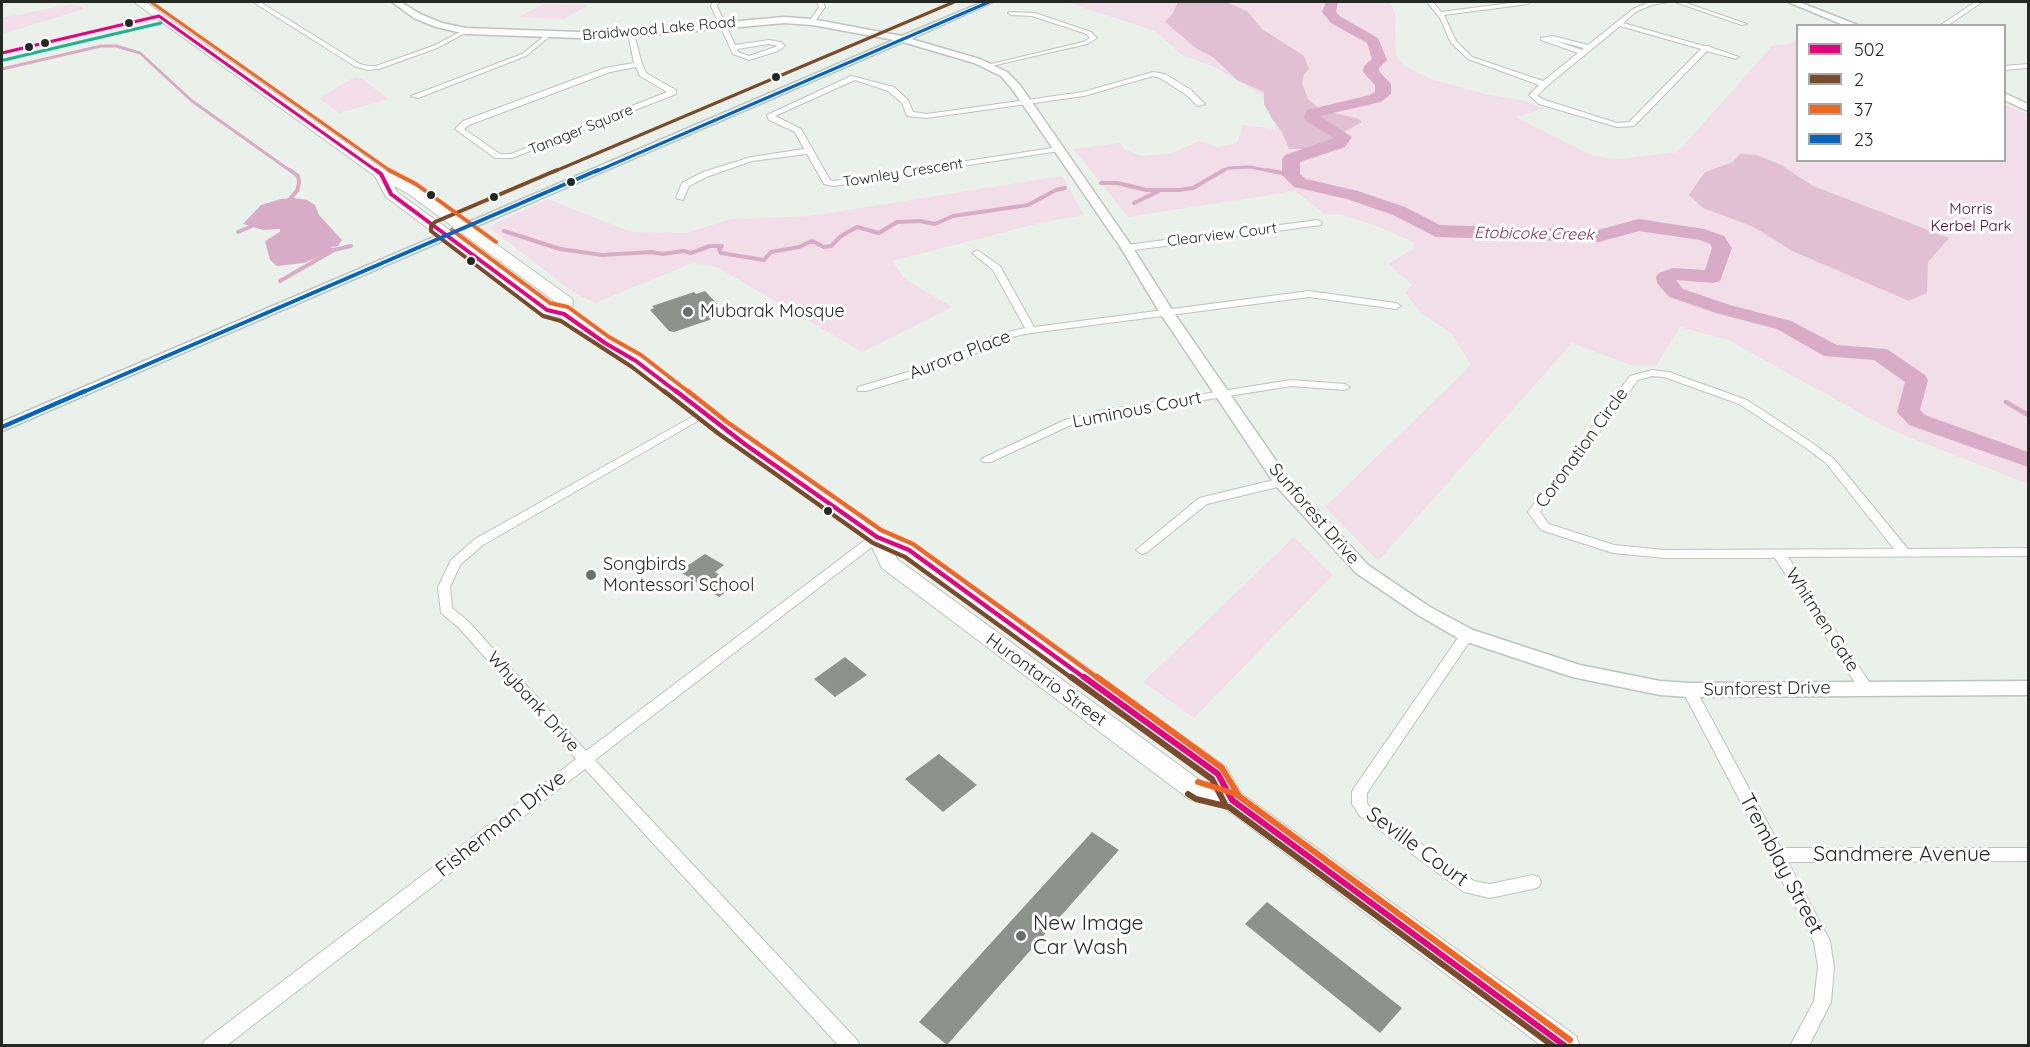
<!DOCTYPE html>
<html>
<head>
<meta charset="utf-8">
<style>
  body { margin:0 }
  #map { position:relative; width:2030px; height:1047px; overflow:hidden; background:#eaf1ea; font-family:Quicksand,sans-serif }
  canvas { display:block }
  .frame { position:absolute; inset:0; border:3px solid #242924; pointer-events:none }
  .legend { position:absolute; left:1796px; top:24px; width:210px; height:138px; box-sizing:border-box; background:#fff; border:2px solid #a7a9a7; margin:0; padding:8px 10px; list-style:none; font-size:18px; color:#242924 }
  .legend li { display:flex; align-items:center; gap:12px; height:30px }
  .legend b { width:30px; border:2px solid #a7a9a7 }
</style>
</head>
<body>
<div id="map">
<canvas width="2030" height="1047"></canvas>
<div class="frame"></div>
<ul class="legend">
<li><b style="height:8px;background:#e5007d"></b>502</li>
<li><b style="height:8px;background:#7a4b2a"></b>2</li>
<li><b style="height:8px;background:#f26522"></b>37</li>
<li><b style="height:8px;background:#0065bd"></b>23</li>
</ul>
</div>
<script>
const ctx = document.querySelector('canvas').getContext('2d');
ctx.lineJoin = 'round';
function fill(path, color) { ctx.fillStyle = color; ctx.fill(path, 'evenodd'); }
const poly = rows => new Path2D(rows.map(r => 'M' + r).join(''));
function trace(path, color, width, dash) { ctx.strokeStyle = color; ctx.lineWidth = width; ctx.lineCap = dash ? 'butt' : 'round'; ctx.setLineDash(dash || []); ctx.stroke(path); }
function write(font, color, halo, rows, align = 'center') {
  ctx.font = font + ' Quicksand,sans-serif'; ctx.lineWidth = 6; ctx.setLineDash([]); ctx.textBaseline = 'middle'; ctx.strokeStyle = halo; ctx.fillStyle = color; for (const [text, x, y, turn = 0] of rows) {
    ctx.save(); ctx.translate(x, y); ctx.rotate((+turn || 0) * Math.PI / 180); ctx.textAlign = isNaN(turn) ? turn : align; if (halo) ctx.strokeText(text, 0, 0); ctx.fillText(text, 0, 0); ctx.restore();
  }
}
fill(poly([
  [1066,2,1387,2,1392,5,1395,15,1396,56,1405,66,1431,79,1485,94,1526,101,1544,109,1516,117,1594,156,1618,159,1678,152,1772,46,1790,44,1797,38,1798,160,2004,160,2005,104,2028,115,2028,484,1891,430,1728,340,1680,327,1656,366,1630,365,1572,343,1378,561,1325,507,1471,365,1451,333,1422,314,1405,293,1412,285,1389,264,1414,248,1413,242,1374,225,1338,214,1326,215,1295,191,1128,217,1074,149,1120,143,1124,149,1142,156,1172,153,1199,141,1218,147,1237,143,1243,125,1275,129,1276,106,1255,91,1214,67,1182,55,1155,31],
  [71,4,81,6,84,9,2,34,2,18],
  [544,4,588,5,565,19,518,17],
  [355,77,362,79,389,99,339,113,319,98],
  [1062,176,1084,215,1040,223,892,261,905,279,952,307,862,352,717,267,693,263,595,303,573,292,490,228,496,223,548,199,631,232,686,233,731,219,810,216],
  [1294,537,1333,575,1194,718,1143,682]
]), '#f2dee8');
fill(poly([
  [1178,2,1226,2,1247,11,1262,29,1304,56,1309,69,1304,74,1302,83,1308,99,1320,109,1359,119,1362,122,1314,149,1289,149,1282,132,1272,119,1264,104,1264,92,1237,80,1214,58,1196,48,1165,22,1173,13],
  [1740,154,1757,155,1781,165,1813,186,1949,238,1928,262,1927,293,1909,301,1792,251,1754,227,1703,208,1689,195,1705,172,1733,162]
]), '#e2c0d3');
fill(poly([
  [294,198,307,200,315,205,319,215,342,240,338,246,330,247,327,253,304,263,277,266,270,260,265,241,280,232,280,229,263,230,243,224,261,205,281,199]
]), '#d8acc6');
trace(poly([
  [2,69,101,46,116,46,140,53,192,101,292,172],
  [1221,172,1228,168,1250,167,1275,172]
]), '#d8acc6', 3);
trace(poly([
  [1267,170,1291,175],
  [1101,183,1117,183,1147,190,1179,190,1193,188,1224,170],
  [288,201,297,191,299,183,298,176,290,170],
  [1134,203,1159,191],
  [504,231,560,249,602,255,651,252,663,254,683,251,691,253,710,246,722,246,719,249,721,253,764,260,771,252,799,247,812,241,824,247,831,246,841,236,857,227,879,233,897,222,920,221,935,224,953,216,1028,205,1056,190,1065,188],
  [238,232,252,226],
  [324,248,334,250,351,246],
  [280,281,334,250]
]), '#d8acc6', 4);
trace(poly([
  [2006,402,2028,415]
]), '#d8acc6', 4.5);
fill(poly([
  [1326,2,1338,2,1336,12,1341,17,1378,38,1387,60,1379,68,1379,71,1391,84,1391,94,1381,102,1320,116,1352,137,1345,147,1300,162,1300,174,1306,179,1358,191,1405,207,1440,225,1598,230,1639,219,1704,229,1724,236,1732,248,1720,281,1713,283,1676,280,1683,289,1730,305,1791,321,1837,345,1887,349,1925,375,1928,380,1920,410,1925,415,2028,452,2028,467,1909,425,1897,412,1905,382,1874,360,1824,356,1777,329,1716,313,1669,297,1657,283,1656,277,1659,273,1673,268,1705,270,1712,248,1710,244,1700,240,1639,231,1599,242,1436,237,1393,215,1347,199,1294,187,1282,175,1282,159,1285,155,1334,138,1306,121,1304,118,1307,110,1370,95,1375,92,1375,85,1363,72,1364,66,1372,59,1367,43,1331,23,1322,12,1326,2]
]), '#d8acc6');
fill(poly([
  [705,291,727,314,674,332,669,331,650,310,654,308,652,306,694,292,696,294],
  [705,554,724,565,715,572,736,585,719,597,679,571],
  [845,657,867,675,835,697,814,679],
  [939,754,977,785,943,812,905,779],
  [1092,832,1119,850,947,1045,919,1022],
  [1267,902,1402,1008,1380,1033,1245,924]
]), '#8d928d');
const street = poly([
  [253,2,260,2,360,64,368,66,376,66,433,46,464,30,469,31,437,48,379,69,368,70,356,67,253,2],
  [713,2,719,2,717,6,735,45,769,40,781,42,785,46,778,51,749,60,733,54,711,6,713,2],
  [769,44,778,46,749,56,738,52,737,49,769,44],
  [817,2,823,2,825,7,814,23,810,23,809,22,819,7,817,2],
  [1427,2,1433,2,1441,12,1518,2,1531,2,1528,4,1444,15,1456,41,1472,57,1543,81,1578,53,1541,40,1541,38,1553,36,1588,45,1633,9,1649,2,1668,2,1652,5,1637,11,1623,23,1704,46,1709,46,1710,47,1739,57,1736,59,1707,51,1634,126,1617,127,1539,104,1529,95,1539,85,1468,59,1451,43,1440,18,1427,2],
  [1620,26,1701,49,1629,122,1617,123,1545,100,1537,96,1547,86,1620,26],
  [1553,40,1584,48,1582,50,1553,40],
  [1675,2,1683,2,1747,24,1742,25,1675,2],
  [1975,2,1982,2,1947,26,1939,26,1975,2],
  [1009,12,1035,13,1091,32,1097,38,1087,44,987,67,987,65,1083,42,1090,38,1087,34,1032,16,1011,15,1008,13,1009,12],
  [631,32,634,34,642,64,646,73,676,90,676,94,512,158,495,158,455,129,463,121,605,68,634,63,628,34,631,32],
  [636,67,640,76,667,92,511,154,500,154,464,129,469,125,610,72,636,67],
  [548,33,551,35,550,36,526,56,418,98,411,96,522,54,548,33],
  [2028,64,2028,68,2004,70,2004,66,2028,64],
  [1153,72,1165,74,1191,90,1205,104,1198,106,1185,94,1160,78,1153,76,1084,96,927,118,907,116,902,103,888,91,855,80,775,116,801,129,830,180,834,181,1059,147,1063,149,1059,151,834,186,824,184,807,154,752,161,709,176,689,186,683,200,676,198,682,183,703,172,751,157,804,149,795,132,769,120,767,115,851,76,894,87,908,100,913,112,927,114,1083,92,1153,72],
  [1318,220,1322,223,1321,225,1127,251,1122,248,1127,245,1318,220],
  [977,250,1000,266,1034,327,1309,291,1396,303,1401,306,1396,309,1309,297,1031,333,1002,339,956,364,866,391,858,391,857,389,858,387,948,360,995,335,1025,328,993,270,972,253,977,250],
  [1652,370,1669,372,1747,400,1811,442,1834,459,1908,549,2028,548,2028,556,1788,557,1873,688,1871,692,1866,693,1861,692,1775,558,1665,558,1613,553,1541,530,1530,515,1528,512,1530,509,1630,376,1652,370],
  [1652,376,1664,377,1739,404,1803,446,1826,463,1894,549,1665,550,1614,545,1549,524,1540,512,1638,380,1652,376],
  [1291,380,1345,384,1350,387,1345,390,1291,386,1104,416,1073,424,991,462,983,462,981,460,983,458,1065,420,1104,410,1291,380],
  [704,410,708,411,709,413,708,415,483,545,460,565,450,587,452,608,468,621,586,751,873,534,881,534,883,537,881,540,595,760,857,1040,860,1046,839,1046,585,769,226,1046,202,1046,205,1040,576,759,458,627,441,613,438,587,451,560,475,539,704,410],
  [1282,478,1288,482,1286,485,1207,504,1146,553,1142,554,1136,550,1199,498,1282,478],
  [1467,630,1472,632,1474,635,1472,638,1367,793,1367,803,1370,808,1474,881,1490,884,1533,875,1539,877,1541,882,1539,887,1533,889,1490,898,1464,892,1360,816,1352,804,1352,792,1354,788,1462,632,1467,630],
  [1689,685,1694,686,1781,848,2028,848,2028,861,1788,862,1830,941,1834,967,1831,1002,1809,1046,1790,1046,1814,1001,1818,967,1814,942,1682,690,1684,686,1689,685]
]);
const secondary = poly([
  [392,2,401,2,420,14,442,23,466,28,607,33,784,17,812,19,902,36,983,2,993,2,911,39,980,59,1007,72,1020,85,1133,248,1174,313,1288,478,1368,565,1430,607,1473,630,1580,665,1660,681,1689,683,2028,681,2028,695,1689,697,1660,695,1572,677,1461,640,1418,615,1356,573,1276,486,1160,313,1121,248,1012,89,1001,76,974,63,903,42,2,431,2,422,894,40,812,25,784,23,607,39,466,34,436,27,414,18,392,2],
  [1788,2,1799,2,1860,26,1846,26,1788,2],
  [2004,93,2028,104,2028,111,2004,100,2004,93]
]);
const primary = poly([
  [134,2,145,2,386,171,417,187,571,298,573,301,572,312,611,340,642,357,752,441,884,532,916,545,1226,767,1241,793,1576,1036,1580,1046,1542,1046,1225,808,1189,799,882,568,869,541,740,449,630,365,599,346,559,317,541,313,386,197,375,176,134,2],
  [394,186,407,193,557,303,557,308,397,192,394,186],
  [894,551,902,555,1210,781,1212,785,1205,784,897,559,894,551]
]);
trace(street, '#bdc3bd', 2);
trace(secondary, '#bdc3bd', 3);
trace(primary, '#bdc3bd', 2);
fill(street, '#fcfdfc');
fill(secondary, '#fcfdfc');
fill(primary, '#fcfdfc');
trace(poly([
  [159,16,378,172],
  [2,53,159,16]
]), '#e5007d', 3);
trace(poly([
  [376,170,381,174,391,194,547,310,564,314,605,343,636,361,678,393]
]), '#e5007d', 4);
trace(poly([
  [676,391,746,445,877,537,909,550,1086,679]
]), '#e5007d', 4.5);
trace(poly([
  [1084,677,1218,774,1232,800,1565,1046]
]), '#e5007d', 6);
trace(poly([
  [553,172,954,2]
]), '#7a4b2a', 3);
trace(poly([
  [557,170,435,222,431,226,431,231,543,316,561,321,632,367,666,393]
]), '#7a4b2a', 4);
trace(poly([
  [664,391,719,434,873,543,905,557,1073,679]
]), '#7a4b2a', 4.5);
trace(poly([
  [1071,677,1212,779,1225,804],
  [1188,794,1196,799,1229,807,1553,1046]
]), '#7a4b2a', 6);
trace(poly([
  [151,2,392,172]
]), '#f26522', 3);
trace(poly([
  [389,170,416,184,496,242],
  [452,230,550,303,568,307,609,337,641,355,690,393]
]), '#f26522', 4);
trace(poly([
  [688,391,727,422,881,530,913,544,1099,679]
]), '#f26522', 4.5);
trace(poly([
  [1097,677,1222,768,1239,796],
  [1198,782,1236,794,1570,1040]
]), '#f26522', 6);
trace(poly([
  [595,172,989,2]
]), '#0065bd', 3);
trace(poly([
  [81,393,598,170]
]), '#0065bd', 4);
trace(poly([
  [2,427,85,391]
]), '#0065bd', 4.5);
trace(poly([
  [4,60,161,23]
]), '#1cb491', 3);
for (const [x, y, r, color] of [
  [129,23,5,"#242924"],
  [45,43,5,"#242924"],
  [29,47,5,"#242924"],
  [776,77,5,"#242924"],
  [571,182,5,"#242924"],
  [431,195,5,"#242924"],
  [494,197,5,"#242924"],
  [471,261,5,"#242924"],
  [688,312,6,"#696f69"],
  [828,511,5,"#242924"],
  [591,575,6,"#696f69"],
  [1021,936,6,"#696f69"]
]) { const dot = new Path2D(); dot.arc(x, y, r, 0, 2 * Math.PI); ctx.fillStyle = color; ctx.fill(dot); trace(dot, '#fff', 2); }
write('15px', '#242924', '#fff', [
  ["Braidwood Lake Road",659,29,-5],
  ["Tanager Square",581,130,-22],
  ["Townley Crescent",903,173,-9],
  ["Clearview Court",1222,235,-7]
]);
write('15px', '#54033e', '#fff', [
  ["Morris",1971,209],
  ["Kerbel Park",1971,226]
]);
write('italic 16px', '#7e2f63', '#fff', [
  ["Etobicoke Creek",1534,234,1]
]);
write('18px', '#242924', '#fff', [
  ["Mubarak Mosque",700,312],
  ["Songbirds",603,565],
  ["Montessori School",603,586]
], 'left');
write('18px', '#242924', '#fff', [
  ["Aurora Place",960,355,-21],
  ["Luminous Court",1137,410,-11],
  ["Coronation Circle",1582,448,-54],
  ["Sunforest Drive",1314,514,49],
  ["Whitmen Gate",1822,620,57],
  ["Hurontario Street",1046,680,36],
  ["Sunforest Drive",1767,689,-1],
  ["Whybank Drive",533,702,48]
]);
write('21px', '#242924', '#fff', [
  ["Fisherman Drive",501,824,-38],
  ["Seville Court",1417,847,36],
  ["Sandmere Avenue",1902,855],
  ["Tremblay Street",1781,864,62]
]);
write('21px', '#242924', '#fff', [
  ["New Image",1033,924],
  ["Car Wash",1033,948]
], 'left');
</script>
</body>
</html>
